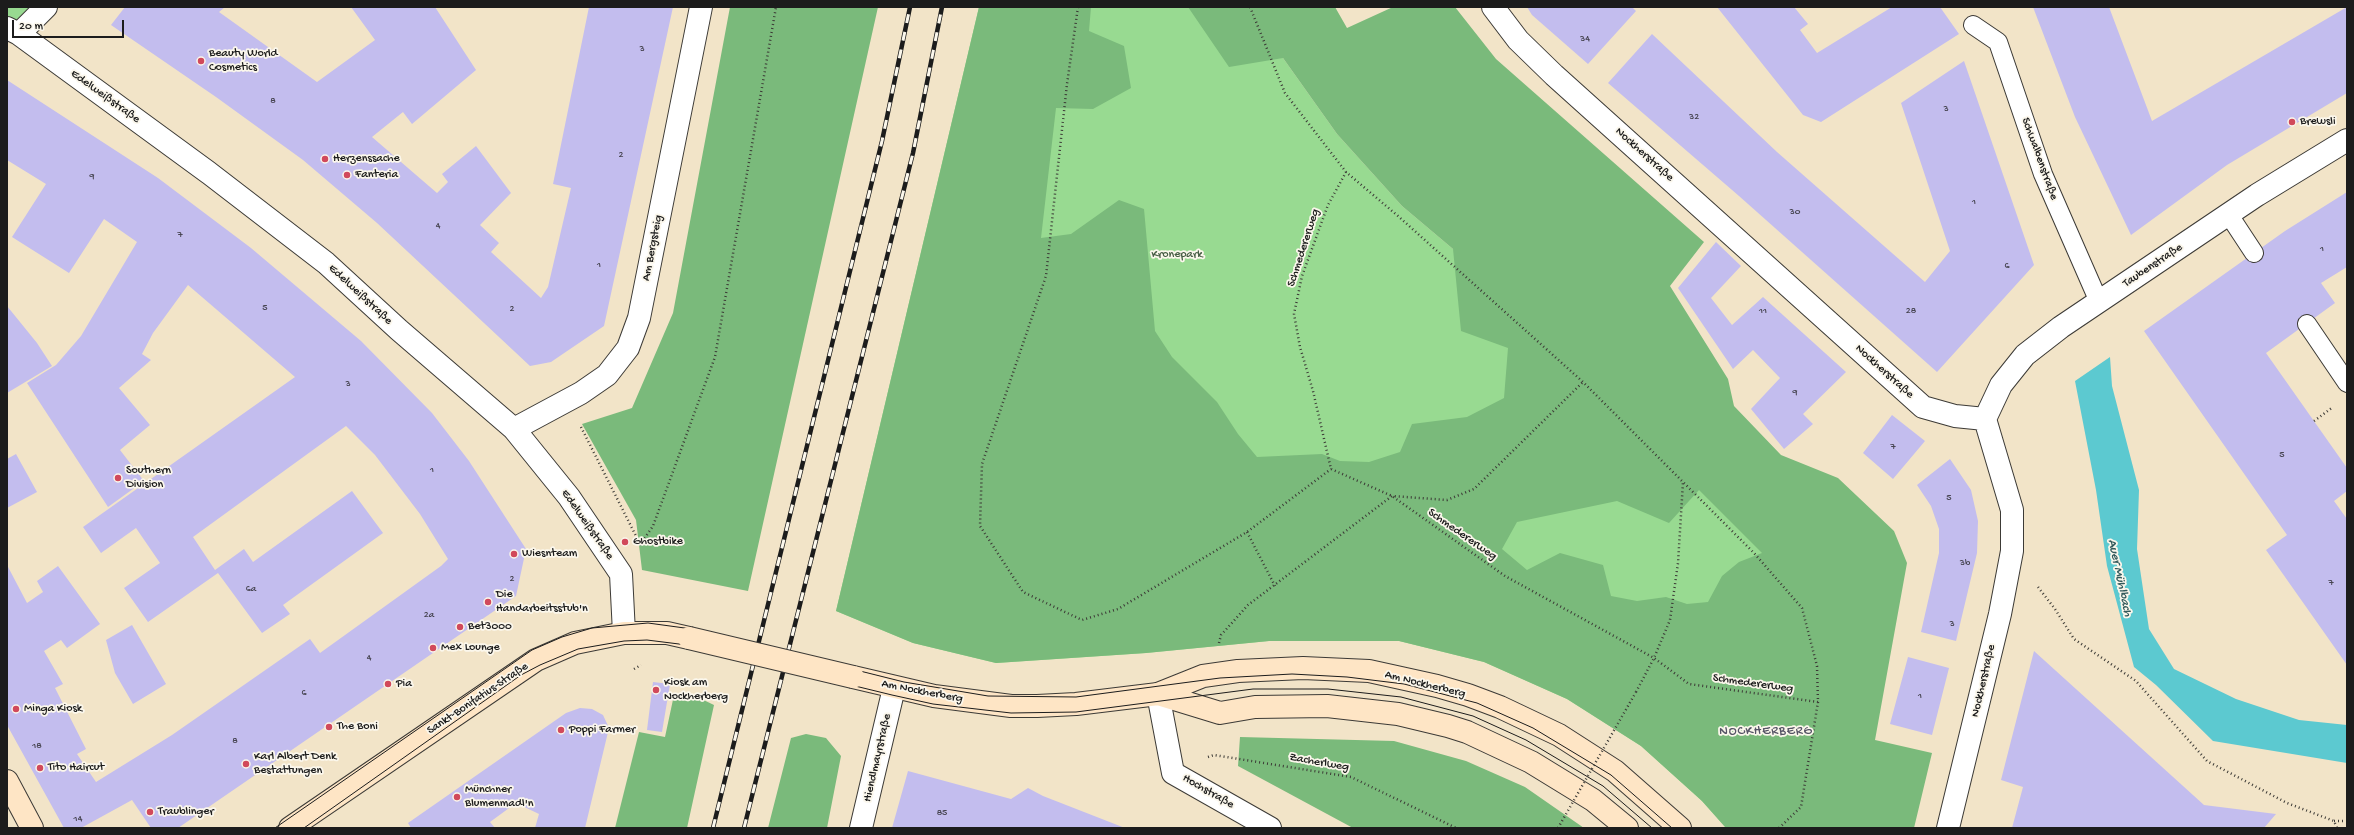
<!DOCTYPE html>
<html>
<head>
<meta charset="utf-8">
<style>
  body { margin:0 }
  #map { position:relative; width:2354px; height:835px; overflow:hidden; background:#f2e4c8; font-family:"Gochi Hand",sans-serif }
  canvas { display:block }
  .frame { position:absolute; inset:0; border:8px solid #1c1c1c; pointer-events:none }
  .scale { position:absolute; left:12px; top:20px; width:112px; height:18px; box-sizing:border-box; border:2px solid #1c1c1c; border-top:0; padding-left:5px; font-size:12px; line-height:14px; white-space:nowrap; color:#1c1c1c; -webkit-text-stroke:3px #fbf7ec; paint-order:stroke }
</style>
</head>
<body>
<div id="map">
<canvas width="2354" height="835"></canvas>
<div class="frame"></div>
<div class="scale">20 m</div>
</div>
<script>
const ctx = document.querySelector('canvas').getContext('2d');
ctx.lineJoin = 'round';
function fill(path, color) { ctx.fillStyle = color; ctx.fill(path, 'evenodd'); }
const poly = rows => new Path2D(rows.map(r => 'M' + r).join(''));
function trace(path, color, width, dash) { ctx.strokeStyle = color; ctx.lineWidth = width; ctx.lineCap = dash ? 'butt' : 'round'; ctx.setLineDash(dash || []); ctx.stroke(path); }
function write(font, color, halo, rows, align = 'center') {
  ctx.font = font + ' "Gochi Hand",sans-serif'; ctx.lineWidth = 3.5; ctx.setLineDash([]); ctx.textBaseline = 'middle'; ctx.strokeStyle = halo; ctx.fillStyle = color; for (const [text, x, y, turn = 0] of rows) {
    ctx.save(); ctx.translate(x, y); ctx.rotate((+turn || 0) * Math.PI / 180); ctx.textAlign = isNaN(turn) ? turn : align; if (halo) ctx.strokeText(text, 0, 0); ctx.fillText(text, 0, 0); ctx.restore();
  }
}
fill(poly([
  [7,7,31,7,13,25,7,21],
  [979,7,1262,7,1283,58,1337,134,1402,206,1453,249,1826,607,1726,828,1702,801,1641,746,1567,699,1484,662,1399,641,1269,641,1146,653,996,663,913,643,836,611]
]), '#98da91');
fill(poly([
  [730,7,878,7,748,591,642,570,636,520,582,424,632,408,673,313],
  [979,7,1091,7,1089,31,1124,46,1131,88,1093,109,1056,108,1041,238,1071,234,1119,200,1144,209,1155,331,1172,357,1217,402,1238,434,1257,457,1322,454,1340,461,1369,462,1400,452,1412,424,1467,417,1504,398,1508,348,1461,331,1453,249,1402,206,1337,134,1283,58,1229,67,1188,7,1335,7,1347,28,1393,7,1455,7,1496,59,1704,242,1670,286,1728,379,1734,406,1781,455,1838,478,1894,531,1907,563,1875,740,1932,753,1914,828,1726,828,1702,801,1641,746,1567,699,1484,662,1399,641,1269,641,1146,653,996,663,913,643,836,611],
  [1699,490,1762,553,1739,562,1722,576,1708,602,1687,604,1666,597,1637,601,1611,596,1603,565,1560,553,1527,570,1502,549,1517,522,1617,501,1669,523],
  [674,695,693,695,714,705,687,828,615,828,639,732,665,737],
  [806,734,826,738,841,756,827,828,768,828,791,738],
  [1240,737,1394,741,1466,761,1525,787,1584,828,1353,828,1238,766]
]), '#7aba7b');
fill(poly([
  [2110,357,2112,386,2139,490,2137,549,2149,629,2174,669,2236,699,2299,720,2347,725,2347,763,2213,741,2156,685,2134,667,2107,566,2096,490,2075,381]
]), '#5cc9d0');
fill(poly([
  [125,7,225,7,219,12,317,82,375,40,351,7,435,7,476,70,412,124,403,112,372,137,437,193,448,182,442,174,476,146,511,193,480,225,499,243,491,252,541,298,548,287,571,188,553,184,589,7,673,7,604,326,551,362,530,366,377,223,303,160,216,97,111,25],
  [1527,7,1632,7,1636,11,1588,64,1532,15],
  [1717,7,1794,7,1808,24,1800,30,1817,53,1892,7,1940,7,1959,34,1821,122,1803,115],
  [2033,7,2109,7,2152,121,2347,7,2347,93,2227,165,2131,235,2075,117],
  [1652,34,1777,152,1925,282,1950,251,1901,103,1964,61,2034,265,1937,372,1739,196,1608,83],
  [7,80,158,178,251,248,361,341,432,413,469,461,526,549,516,596,178,828,151,828,132,800,81,828,64,828,7,725,7,565,27,603,43,592,37,581,58,566,100,624,67,648,61,640,44,651,63,684,55,688,86,749,77,754,96,782,172,735,310,639,320,653,441,566,448,559,420,514,375,455,346,426,193,537,215,570,244,549,253,562,352,491,383,533,283,605,290,614,262,633,218,573,148,622,124,588,160,563,136,528,101,553,83,527,295,377,188,285,153,333,142,354,151,360,119,388,150,425,120,450,144,481,108,507,27,383,56,365,81,336,137,242,104,219,69,273,12,237,46,184,7,160],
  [2347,192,2347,267,2321,283,2335,303,2266,353,2347,468,2347,491,2334,501,2347,519,2347,665,2266,550,2287,535,2144,331,2285,231],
  [1716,242,1741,266,1711,298,1732,325,1763,297,1846,372,1803,414,1813,424,1784,449,1751,409,1780,378,1753,350,1733,369,1678,288],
  [7,306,37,343,52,366,7,393],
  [1892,415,1925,441,1893,479,1863,453],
  [16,454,37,492,7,508,7,459],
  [1950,459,1971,490,1978,521,1977,553,1956,641,1921,632,1939,553,1939,529,1931,506,1917,485],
  [132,625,166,684,133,704,115,673,106,640],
  [2034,651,2204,805,2276,814,2264,828,2012,828,2023,787,2001,780],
  [1908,657,1949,668,1932,735,1890,724],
  [653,682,670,684,662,732,647,730],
  [580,708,592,709,603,715,609,728,585,828,535,828,539,814,516,803,490,822,495,828,411,828,408,823,566,713],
  [908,771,1011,799,1028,788,1043,796,1125,828,892,828]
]), '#c3bdee');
const lane = poly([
  [1973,25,1998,42,2043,174,2099,302],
  [2229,215,2254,253],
  [2307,324,2347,383]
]);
const street = poly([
  [1493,7,1518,40,1554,75,1923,407,1955,416,1985,419],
  [7,28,19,34,209,173,326,263,399,330,514,429,569,497,621,574,624,633],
  [19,34,46,7],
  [1985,419,2001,385,2025,355,2061,327,2257,195,2347,140],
  [514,429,581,393,607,375,628,348,639,318,701,7],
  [1158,694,1173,773,1270,828],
  [861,828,894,688],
  [1948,828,2000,614,2012,551,2012,510,1985,419]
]);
const secondary = poly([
  [853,677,934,696,1011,706,1037,706,1076,704,1158,694,1203,676,1238,671,1303,668,1369,671,1437,686,1468,695,1500,707,1559,735,1615,771,1680,828],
  [1158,694,1220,713,1255,707,1327,706,1398,714,1448,726,1467,732,1531,762,1593,800,1627,828],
  [7,781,32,828],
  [290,828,536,660,575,643,624,633,667,633,689,638]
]);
trace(lane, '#3c3a36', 20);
trace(street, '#3c3a36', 24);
trace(secondary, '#3c3a36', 24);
trace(poly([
  [1078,7,1067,84,1046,276,982,464,980,526,1023,592,1082,620,1118,609,1247,532,1331,469],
  [1250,7,1285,93,1346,172,1398,216,1583,382,1754,553,1802,608,1817,666,1818,702,1689,684,1654,658,1505,576,1392,496,1331,469,1313,391,1300,347,1294,314,1302,276,1328,205,1346,172],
  [2314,421,2333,407],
  [581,427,640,544],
  [1247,532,1275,586],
  [640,545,653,526,715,357,776,7],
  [2038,587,2055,609,2074,639,2136,681,2207,761,2287,803,2334,821,2337,828],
  [1219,643,1221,635,1248,605,1392,496,1447,500,1474,489,1583,382],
  [634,669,641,665],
  [1636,692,1654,658,1670,620,1678,563,1683,482],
  [1208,757,1214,755,1351,777,1456,828],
  [2334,821,2347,821],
  [1779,828,1801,807,1818,702]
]), '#3c3a36', 2.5, [1, 3]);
trace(lane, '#fff', 18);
trace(street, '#fff', 22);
trace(secondary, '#fee5c5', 22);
trace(poly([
  [275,828,532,650,562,637,592,628,648,623,692,629,904,682,988,696,1076,697,1220,678,1292,674,1347,677,1404,684,1477,703,1533,728,1611,775,1672,828],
  [304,828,521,675,540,665,578,649,624,641,647,640,687,645,892,695,933,704,1011,713,1076,712,1253,689,1328,689,1401,697,1473,716,1526,740,1603,786,1652,828]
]), '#1c1c1c', 1);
const rail = poly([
  [713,828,882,141,910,7],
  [744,828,913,153,942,7]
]);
trace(rail, '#1c1c1c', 4.5);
trace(rail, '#fbf7ec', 3, [9]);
const secondaryBridge = poly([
  [689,638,853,677]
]);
trace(secondaryBridge, '#3c3a36', 24, []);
trace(poly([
  [1558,828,1636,692]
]), '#3c3a36', 2.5, [1, 3]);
trace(secondaryBridge, '#fee5c5', 22);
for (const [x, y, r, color] of [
  [201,61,4,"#d1495b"],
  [2292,122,4,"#d1495b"],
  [325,159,4,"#d1495b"],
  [347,175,4,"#d1495b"],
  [118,478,4,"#d1495b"],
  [625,542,4,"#d1495b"],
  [514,554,4,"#d1495b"],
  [488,602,4,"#d1495b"],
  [460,627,4,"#d1495b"],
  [433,648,4,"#d1495b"],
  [388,684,4,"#d1495b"],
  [656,690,4,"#d1495b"],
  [16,709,4,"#d1495b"],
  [329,727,4,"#d1495b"],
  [561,730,4,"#d1495b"],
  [246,764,4,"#d1495b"],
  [40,768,4,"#d1495b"],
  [457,797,4,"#d1495b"],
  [150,812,4,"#d1495b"]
]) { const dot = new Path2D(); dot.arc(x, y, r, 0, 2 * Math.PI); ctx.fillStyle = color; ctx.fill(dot); trace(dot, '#fbf7ec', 1.5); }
write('10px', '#464450', null, [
  ["34",1585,39],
  ["3",642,49],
  ["8",273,101],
  ["3",1946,109],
  ["32",1694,117],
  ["2",621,155],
  ["9",92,177],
  ["1",1974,202],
  ["30",1795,212],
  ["4",438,226],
  ["7",180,235],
  ["1",2322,249],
  ["1",599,265],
  ["6",2007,266],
  ["5",265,308],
  ["2",512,309],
  ["11",1763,311],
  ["28",1911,311],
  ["3",348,384],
  ["9",1795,393],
  ["7",1893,447],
  ["5",2282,455],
  ["1",432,470],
  ["5",1949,498],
  ["3b",1965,563],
  ["2",512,579],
  ["7",2331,583],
  ["6a",251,589],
  ["2a",429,615],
  ["3",1952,624],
  ["4",369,658],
  ["6",304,693],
  ["1",1920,696],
  ["8",235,741],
  ["18",37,746],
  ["85",942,813],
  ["14",78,819]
]);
write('12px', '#1c1c1c', '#fbf7ec', [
  ["Beauty World",209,54],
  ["Cosmetics",209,68],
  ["Brewsli",2300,122],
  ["Herzenssache",333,159],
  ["Fanteria",355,175],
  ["Southern",126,471],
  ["Division",126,485],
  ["Ghostbike",633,542],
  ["Wiesnteam",522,554],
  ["Die",496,595],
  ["Handarbeitsstub'n",496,609],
  ["Bet3000",468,627],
  ["Mex Lounge",441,648],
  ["Kiosk am",664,683],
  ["Nockherberg",664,697],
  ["Pia",396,684],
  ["Minga Kiosk",24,709],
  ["The Boni",337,727],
  ["Poppi Farmer",569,730],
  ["Karl Albert Denk",254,757],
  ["Bestattungen",254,771],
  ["Tito Haircut",48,768],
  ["Münchner",465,790],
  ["Blumenmadl'n",465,804],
  ["Traublinger",158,812]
], 'left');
write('12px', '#1c1c1c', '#fbf7ec', [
  ["Edelweißstraße",105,97,36],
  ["Nockherstraße",1644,155,42],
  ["Schwalbenstraße",2039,159,70],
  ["Am Bergsteig",653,248,-79],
  ["Schmedererweg",1304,248,-72],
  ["Taubenstraße",2153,266,-34],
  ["Edelweißstraße",360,295,43],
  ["Nockherstraße",1884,372,42],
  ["Edelweißstraße",587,525,55],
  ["Schmedererweg",1462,535,35],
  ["Nockherstraße",1984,681,-77],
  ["Schmedererweg",1753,684,8],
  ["Am Nockherberg",1425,685,14],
  ["Am Nockherberg",922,692,11],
  ["Sankt-Bonifatius-Straße",478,699,-34],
  ["Hiendlmayrstraße",878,758,-77],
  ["Zacherlweg",1319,763,10],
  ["Hochstraße",1208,792,30]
]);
write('12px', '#475e45', '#fbf7ec', [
  ["Kronepark",1177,255]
]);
write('italic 13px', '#32595b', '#fbf7ec', [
  ["Auer Mühlbach",2119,578,78]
]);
ctx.letterSpacing = '1px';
write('13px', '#565466', '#fbf7ec', [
  ["NOCKHERBERG",1766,732]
]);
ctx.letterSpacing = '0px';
</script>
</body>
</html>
